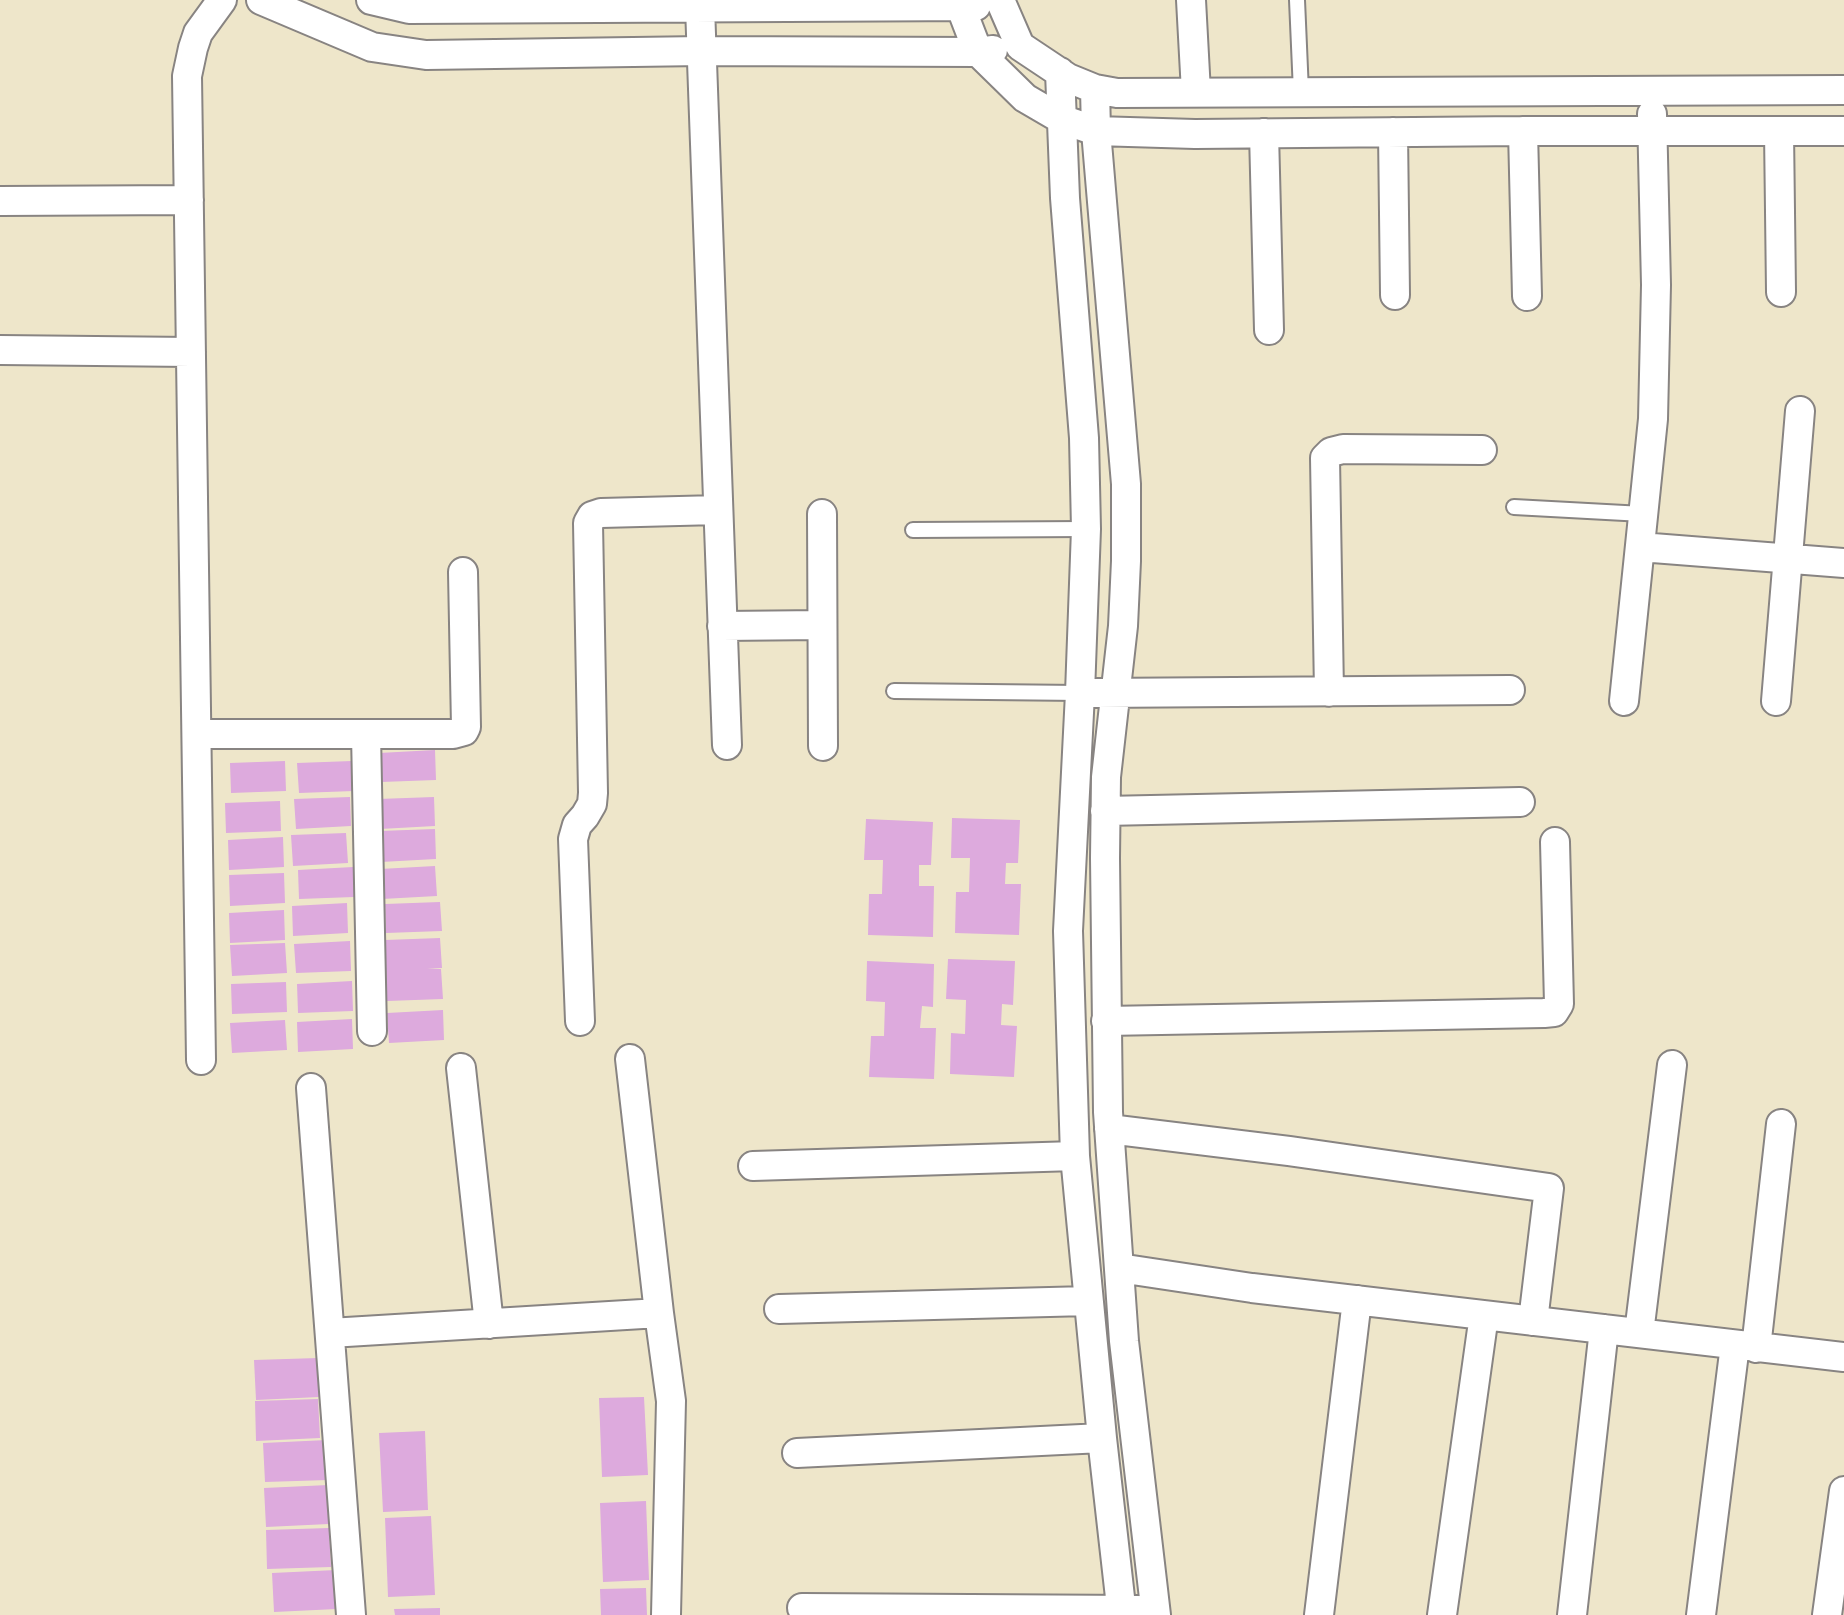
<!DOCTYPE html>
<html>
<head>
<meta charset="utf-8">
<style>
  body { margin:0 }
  canvas { display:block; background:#eee6ca }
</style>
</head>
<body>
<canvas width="1844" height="1615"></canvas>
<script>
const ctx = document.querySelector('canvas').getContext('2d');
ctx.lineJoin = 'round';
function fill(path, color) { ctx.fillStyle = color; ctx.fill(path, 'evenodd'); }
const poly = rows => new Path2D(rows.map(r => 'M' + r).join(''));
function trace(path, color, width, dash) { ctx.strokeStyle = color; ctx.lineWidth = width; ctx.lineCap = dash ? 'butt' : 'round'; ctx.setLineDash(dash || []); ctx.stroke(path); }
fill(poly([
  [435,750,436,780,381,782,379,753],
  [285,761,286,791,231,793,230,763],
  [352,761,354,791,299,793,297,763],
  [350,797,351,826,296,829,294,799],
  [434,797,435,826,380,829,378,799],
  [280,801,281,831,226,833,225,803],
  [952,818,1020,820,1018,863,1006,863,1005,884,1021,884,1019,935,955,933,956,892,969,892,970,858,951,858],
  [866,819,933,822,931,865,919,865,919,886,934,886,933,937,868,935,869,894,882,894,883,860,864,860],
  [435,829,436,859,381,862,379,831],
  [346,833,348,863,293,866,291,835],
  [283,837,284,867,229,870,228,840],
  [435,866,437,896,382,899,380,869],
  [353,867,354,897,299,899,298,870],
  [284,873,285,903,230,906,229,875],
  [440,902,442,931,386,933,385,904],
  [347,903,348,933,293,936,292,906],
  [284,910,285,940,230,943,229,913],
  [440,938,442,968,427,968,441,969,443,999,387,1001,385,940],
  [350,941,351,971,296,973,294,944],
  [285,943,287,973,232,976,230,945],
  [948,959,1015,961,1013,1005,1002,1004,1001,1025,1017,1026,1014,1077,950,1074,951,1033,965,1034,966,1000,946,999],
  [867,961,934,964,933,1007,922,1006,920,1028,936,1028,934,1079,869,1077,871,1036,884,1036,885,1002,866,1001],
  [352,981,353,1011,298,1013,297,984],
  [286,982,287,1012,232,1014,231,984],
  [443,1010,444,1040,389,1043,387,1013],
  [352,1019,353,1049,298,1052,297,1022],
  [285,1020,287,1050,232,1053,230,1023],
  [318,1358,319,1397,256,1400,254,1360],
  [644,1397,648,1475,602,1477,599,1398],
  [318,1399,320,1438,256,1441,255,1401],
  [425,1431,428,1510,383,1512,379,1433],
  [327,1440,328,1480,265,1482,263,1443],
  [328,1485,329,1524,266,1527,264,1488],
  [646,1501,649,1580,603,1582,600,1503],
  [431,1516,435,1595,388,1597,385,1518],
  [329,1528,331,1567,267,1569,266,1530],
  [336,1570,337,1609,274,1612,272,1573],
  [646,1588,647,1615,601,1615,600,1589],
  [440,1608,440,1615,395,1615,394,1609]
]), '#dad');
const service = poly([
  [1297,0,1301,92],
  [1514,507,1643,514],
  [913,530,1086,529],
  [894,691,1080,693]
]);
const minor = poly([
  [261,0,372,47,426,55,702,51,978,52,993,50],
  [371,0,409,9,976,6],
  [958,0,978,52,1025,98,1061,119,1096,131,1195,134,1523,131,1844,131],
  [1000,0,1020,46,1068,78,1095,89,1117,93,1844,90],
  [1191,0,1196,92],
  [700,7,727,745],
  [1060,72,1065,198,1084,438,1086,529,1080,693,1068,931,1075,1156,1102,1438,1122,1615],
  [1095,89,1096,131,1126,484,1126,561,1123,626,1106,777,1105,858,1108,1112,1124,1341,1156,1615],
  [1523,131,1527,296],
  [1779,131,1781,292],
  [1393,132,1395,295],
  [1264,133,1269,330],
  [0,201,189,200],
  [0,350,191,352],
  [822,514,823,746],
  [1640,547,1844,563],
  [722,626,822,625],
  [1329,692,1325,458,1331,452,1343,449,1482,450],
  [1096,693,1510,690],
  [1624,701,1653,419,1656,285,1652,114],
  [1776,701,1800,411],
  [197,734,453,734,464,731,466,727,463,572],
  [366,734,372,1031],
  [1105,811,1520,802],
  [580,1021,573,839,577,825,585,816,592,804,593,793,588,523,592,516,601,513,718,510],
  [1106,1021,1544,1013,1554,1012,1559,1004,1555,842],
  [630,1059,659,1313,671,1401,666,1615],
  [201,1060,187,76,193,48,198,33,222,0],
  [461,1068,489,1324],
  [311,1088,351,1615],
  [1109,1129,1289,1151,1549,1188,1533,1321],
  [753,1166,1075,1156],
  [1119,1268,1252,1288,1844,1357],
  [779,1309,1088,1301],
  [330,1333,659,1313],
  [1639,1333,1672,1065],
  [1756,1348,1781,1124],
  [797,1453,1102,1438],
  [802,1608,1138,1610],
  [1319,1615,1357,1300],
  [1442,1615,1484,1315],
  [1572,1615,1604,1329],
  [1701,1615,1735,1345],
  [1827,1615,1844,1491]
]);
trace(service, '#888482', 18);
trace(minor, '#888482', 32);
trace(service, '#fff', 14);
trace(minor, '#fff', 28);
</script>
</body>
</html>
